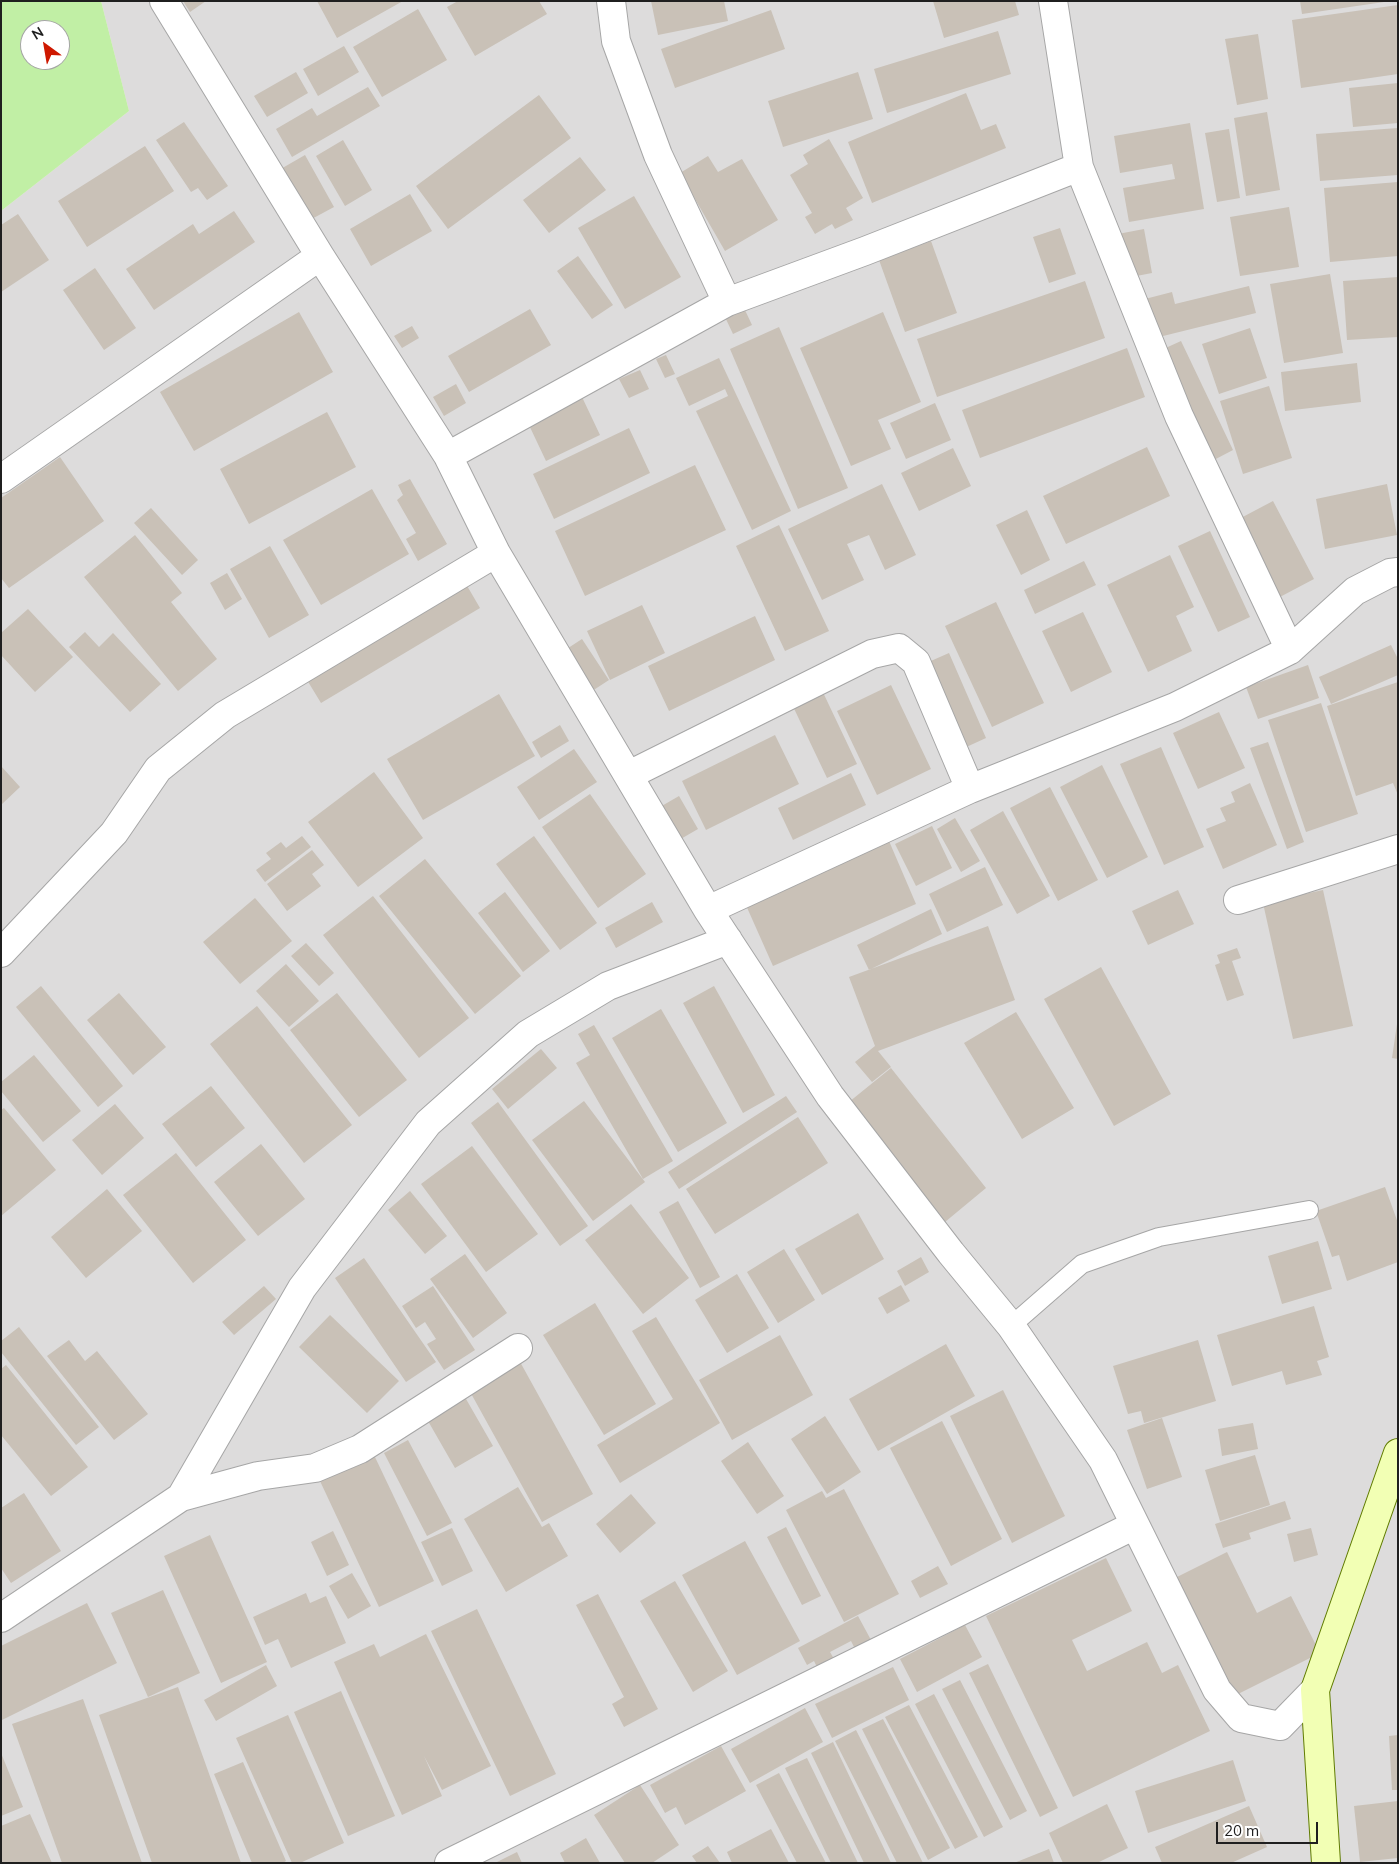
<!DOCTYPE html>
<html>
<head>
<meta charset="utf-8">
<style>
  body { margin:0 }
  #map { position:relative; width:1399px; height:1864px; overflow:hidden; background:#f1eee4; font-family:Mulish,sans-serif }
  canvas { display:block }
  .frame { position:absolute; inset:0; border:2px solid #1f1f1f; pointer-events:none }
  .north { position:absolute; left:20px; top:20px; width:50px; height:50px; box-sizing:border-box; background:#fff; border:1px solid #a5a5a5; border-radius:50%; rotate:328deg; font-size:14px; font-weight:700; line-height:20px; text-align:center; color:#1f1f1f }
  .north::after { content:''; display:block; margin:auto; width:18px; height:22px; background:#ce1800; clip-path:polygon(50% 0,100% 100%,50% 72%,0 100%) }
  .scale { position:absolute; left:1216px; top:1822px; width:102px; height:22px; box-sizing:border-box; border:2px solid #1f1f1f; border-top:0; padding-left:6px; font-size:15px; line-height:18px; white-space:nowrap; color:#1f1f1f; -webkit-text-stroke:4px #fff; paint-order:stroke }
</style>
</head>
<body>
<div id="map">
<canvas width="1399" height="1864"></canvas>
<div class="frame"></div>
<div class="north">N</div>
<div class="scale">20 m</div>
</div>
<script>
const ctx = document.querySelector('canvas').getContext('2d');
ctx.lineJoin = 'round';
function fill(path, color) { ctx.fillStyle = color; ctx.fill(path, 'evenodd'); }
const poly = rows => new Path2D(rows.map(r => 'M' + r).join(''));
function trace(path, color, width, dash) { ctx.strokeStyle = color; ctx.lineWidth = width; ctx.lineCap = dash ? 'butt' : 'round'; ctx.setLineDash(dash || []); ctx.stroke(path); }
fill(poly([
  [101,1,1398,1,1398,1863,1,1863,1,211,129,111]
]), '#dddcdc');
fill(poly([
  [1,1,101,1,129,111,1,211],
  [30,30,60,30,60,60,30,60]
]), '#c1efa5');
fill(poly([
  [183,1,206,1,190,12],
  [317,1,403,1,337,38],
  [458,1,539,1,547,14,475,56,447,7],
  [651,1,724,1,728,21,658,35],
  [933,1,1015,1,1019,15,944,38],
  [1300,1,1384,1,1384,2,1302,14],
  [1398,5,1398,74,1301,88,1292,20],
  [418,9,447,60,382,97,353,47],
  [771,10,785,49,675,88,661,49],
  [998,31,1011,74,887,113,874,69],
  [1258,34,1268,99,1237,105,1225,39],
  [344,46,359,72,318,96,303,69],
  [296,72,308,93,267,117,254,96],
  [858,72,873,119,783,147,768,101],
  [1398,83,1398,123,1353,127,1349,88],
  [368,87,380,106,292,157,276,129,312,108,317,116],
  [966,93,981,130,996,124,1006,148,872,203,848,142],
  [539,95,571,138,448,229,416,186],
  [1267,112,1280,190,1246,196,1234,118],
  [184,122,228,186,207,200,198,188,191,192,156,140],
  [1190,123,1204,209,1129,222,1123,188,1175,179,1172,164,1120,173,1114,136],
  [1398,128,1398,175,1320,181,1316,134],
  [1229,129,1240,198,1217,202,1205,133],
  [829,139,863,198,846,208,853,220,835,229,832,224,815,234,805,217,812,213,790,175,808,164,803,155],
  [343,140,372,190,345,206,316,156],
  [145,146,174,191,87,247,58,201],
  [305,155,334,207,308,221,279,170],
  [708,156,718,172,742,159,778,220,725,251,680,173],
  [580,157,606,190,549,233,523,200],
  [1398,182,1398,256,1330,262,1324,188],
  [410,194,432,231,371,266,350,229],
  [634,196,681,277,625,309,578,228],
  [1289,207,1299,267,1240,276,1230,217],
  [234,211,255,242,154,310,126,269,193,224,199,234],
  [18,214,49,260,1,292,1,225],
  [1060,228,1076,274,1049,283,1033,237],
  [1144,229,1152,273,1126,278,1118,234],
  [931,241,957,313,905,332,879,260],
  [578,256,613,305,592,319,557,271],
  [95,268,136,328,104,350,63,290],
  [1330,274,1343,353,1284,363,1270,284],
  [1398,277,1398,337,1347,340,1343,281],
  [1085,281,1105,338,937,397,917,339],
  [1249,286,1256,313,1155,338,1145,299,1172,292,1175,304],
  [744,308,752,325,733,334,725,317],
  [530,309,551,345,469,392,448,356],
  [299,312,333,372,194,451,160,392],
  [883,312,921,402,878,420,891,449,851,466,800,348],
  [412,326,419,338,402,348,394,336],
  [779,327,848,488,798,509,730,349],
  [1250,328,1267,378,1219,394,1202,344],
  [1181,341,1233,450,1212,461,1159,351],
  [1127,348,1145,397,980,458,962,410],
  [666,355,675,374,665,378,656,359],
  [719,358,791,511,752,530,696,411,728,396,725,389,689,406,676,378],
  [1357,363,1361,402,1285,411,1281,372],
  [640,370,649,389,629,398,619,379],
  [456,384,466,403,444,416,433,397],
  [1269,386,1292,458,1243,474,1220,401],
  [582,397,600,435,546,461,528,423],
  [935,403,951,440,906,459,890,423],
  [327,412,356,467,249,524,220,469],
  [629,428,650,473,554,519,533,474],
  [1147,447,1170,496,1066,544,1043,496],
  [953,448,971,486,919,511,901,473],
  [60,457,104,521,9,588,1,578,1,498],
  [695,465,726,530,585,596,555,531],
  [410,479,447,544,418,561,406,539,416,533,397,500,403,495,398,485],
  [882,484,916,555,885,570,869,535,847,544,864,580,822,600,788,529],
  [1387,484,1397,535,1325,549,1316,499],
  [372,489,409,554,321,605,283,540],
  [1273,501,1314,579,1278,598,1237,520],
  [151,508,198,560,182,575,134,523],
  [1027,510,1050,560,1021,575,996,525],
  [779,525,829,631,785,651,736,546],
  [1210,531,1250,617,1218,632,1178,546],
  [135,535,182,593,171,602,217,659,178,691,84,577],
  [270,546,309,615,269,638,230,569],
  [1170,555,1194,607,1176,616,1192,651,1148,672,1107,585],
  [1084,561,1096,585,1035,614,1024,590],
  [227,573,242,599,225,610,210,583],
  [466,584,480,608,321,703,307,680],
  [996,602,1044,703,992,727,945,626],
  [642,605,665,653,610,680,587,631],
  [28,609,73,657,35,692,1,655,1,633],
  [1083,612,1112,672,1071,692,1042,631],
  [755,616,775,660,669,711,648,666],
  [85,632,99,647,113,633,161,684,130,712,69,647],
  [582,639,609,680,586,695,559,654],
  [1391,645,1398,659,1398,675,1331,704,1319,677],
  [949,653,986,738,962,749,924,664],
  [1308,665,1319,698,1258,719,1246,687],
  [1398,682,1398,795,1393,783,1356,796,1327,706],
  [819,684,857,764,827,778,789,698],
  [891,685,931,769,877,795,837,711],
  [499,694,535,756,423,820,387,759],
  [1321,703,1358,814,1306,832,1268,720],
  [1219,712,1245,768,1198,789,1173,733],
  [560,725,569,741,541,758,532,742],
  [775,735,799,784,706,830,682,781],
  [1268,742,1304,842,1287,849,1250,748],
  [1161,747,1204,847,1164,865,1120,764],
  [574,749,597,782,539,820,517,787],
  [1102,765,1148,857,1107,878,1060,787],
  [1,766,20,787,1,805],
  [374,772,423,838,358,887,308,822],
  [851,773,866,805,793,840,778,808],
  [1250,783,1277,845,1223,869,1206,829,1226,821,1220,808,1235,802,1231,792],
  [1050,787,1098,880,1058,901,1010,808],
  [590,794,646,874,598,908,542,827],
  [679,796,698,829,679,840,660,807],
  [1003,811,1050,896,1017,914,970,830],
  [955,818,980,861,961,872,937,829],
  [932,826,952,868,916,886,895,844],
  [302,836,311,847,265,882,256,870,271,859,266,853,281,842,286,848],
  [534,836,597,923,560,950,496,864],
  [889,841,916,904,773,966,745,903],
  [312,850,324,865,312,874,321,886,287,911,267,884],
  [425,859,521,976,475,1014,379,896],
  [985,867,1003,905,947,932,929,894],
  [1178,890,1194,924,1148,945,1132,911],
  [1323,890,1353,1026,1293,1039,1263,903],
  [505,892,550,951,523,972,478,913],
  [373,896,469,1018,419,1058,323,935],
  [255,898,292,941,240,984,203,942],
  [652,902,663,922,616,948,605,928],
  [931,909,942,934,869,970,857,945],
  [988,926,1015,1000,878,1051,891,1067,872,1082,855,1062,875,1046,849,977],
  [306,943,334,973,319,986,291,956],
  [1237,948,1241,958,1232,961,1244,995,1227,1001,1215,965,1220,963,1217,955],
  [286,964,319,1001,289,1027,256,991],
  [1101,967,1171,1094,1114,1126,1044,999],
  [41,986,123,1086,98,1107,16,1007],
  [714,986,775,1095,743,1113,683,1003],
  [119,993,166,1047,133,1075,87,1020],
  [337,993,407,1080,359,1117,290,1030],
  [257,1006,352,1125,304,1163,210,1044],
  [661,1009,727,1123,678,1152,612,1038],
  [1016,1012,1074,1108,1022,1139,964,1043],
  [1397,1024,1398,1024,1398,1059,1392,1058],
  [594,1025,673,1161,643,1179,576,1063,590,1055,578,1034],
  [541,1049,557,1068,508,1109,492,1089],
  [34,1055,81,1111,43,1142,1,1091,1,1082],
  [891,1068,986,1188,945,1222,849,1102],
  [211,1086,245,1128,196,1167,162,1124],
  [786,1096,797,1112,679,1189,668,1172],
  [584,1101,645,1182,593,1221,532,1140],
  [498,1102,588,1226,560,1246,471,1123],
  [115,1104,144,1138,102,1175,72,1140],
  [4,1108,56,1170,1,1216,1,1110],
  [798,1117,828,1163,715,1234,686,1189],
  [261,1144,305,1199,258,1236,214,1182],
  [472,1146,538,1234,486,1272,421,1184],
  [176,1153,246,1240,193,1283,123,1195],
  [1385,1187,1398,1223,1398,1262,1347,1281,1339,1255,1332,1257,1316,1211],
  [107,1189,142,1231,86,1278,51,1237],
  [410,1191,447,1236,425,1254,388,1210],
  [678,1201,720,1277,700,1288,659,1212],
  [631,1204,689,1278,643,1314,585,1240],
  [858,1213,884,1259,822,1295,795,1249],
  [1318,1241,1332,1289,1282,1304,1268,1256],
  [784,1249,815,1300,778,1323,747,1272],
  [465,1254,507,1313,473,1338,430,1279],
  [921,1257,929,1272,905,1286,897,1271],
  [364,1258,436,1362,406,1382,335,1278],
  [737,1274,769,1328,727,1353,695,1300],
  [901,1285,910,1301,887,1314,878,1298],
  [264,1286,276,1299,234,1335,222,1322],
  [433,1286,475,1350,444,1370,427,1344,436,1339,425,1322,416,1328,402,1306],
  [595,1303,656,1404,604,1435,543,1335],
  [1314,1306,1329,1357,1317,1361,1322,1375,1286,1385,1282,1371,1232,1386,1217,1335],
  [330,1315,399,1381,367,1413,299,1347],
  [656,1317,720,1423,620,1483,597,1445,673,1399,632,1331],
  [19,1327,99,1427,76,1445,1,1352,1,1341],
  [780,1335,813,1395,732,1440,699,1380],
  [69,1340,85,1361,97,1351,148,1414,114,1440,47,1356],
  [1198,1340,1216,1401,1144,1423,1141,1411,1128,1414,1113,1366],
  [946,1344,975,1396,878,1451,849,1399],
  [519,1360,593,1494,542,1522,468,1388],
  [6,1365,88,1467,51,1496,1,1435,1,1369],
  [1003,1390,1065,1516,1012,1543,950,1416],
  [462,1392,493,1446,455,1468,424,1414],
  [825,1416,861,1472,827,1494,791,1439],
  [1162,1418,1182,1477,1147,1489,1127,1430],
  [942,1421,1002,1539,951,1566,890,1448],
  [1253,1423,1258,1449,1222,1456,1218,1429],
  [408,1440,452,1523,427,1536,384,1453],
  [748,1442,784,1496,757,1514,721,1461],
  [374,1455,434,1581,379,1607,320,1481],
  [1255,1455,1270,1505,1220,1521,1205,1470],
  [518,1487,542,1527,549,1523,568,1556,506,1592,464,1519],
  [844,1489,899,1594,844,1622,786,1510,822,1491,826,1498],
  [24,1493,61,1551,11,1583,1,1568,1,1508],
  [631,1494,656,1523,620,1553,596,1524],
  [1285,1501,1291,1519,1249,1533,1251,1539,1223,1548,1215,1524],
  [786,1527,821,1596,802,1605,767,1537],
  [452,1528,473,1571,442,1586,421,1542],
  [1311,1528,1318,1555,1294,1562,1287,1534],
  [333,1531,349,1565,327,1576,311,1542],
  [210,1535,267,1662,221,1683,164,1556],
  [745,1541,800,1641,737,1675,682,1575],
  [1227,1552,1257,1613,1291,1596,1320,1653,1230,1698,1171,1580],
  [1106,1558,1132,1611,1072,1640,1087,1671,1147,1642,1162,1673,1178,1665,1210,1731,1073,1797,986,1616],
  [938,1566,948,1584,920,1598,911,1581],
  [352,1573,371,1606,348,1619,329,1586],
  [675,1581,728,1671,693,1692,640,1601],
  [163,1590,200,1673,148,1697,111,1613],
  [306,1593,310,1603,326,1596,346,1643,291,1668,278,1639,265,1645,253,1617],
  [598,1594,658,1709,624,1727,612,1704,624,1697,576,1605],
  [87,1603,117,1663,2,1720,1,1646],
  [477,1609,556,1774,510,1796,431,1631],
  [858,1616,871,1640,855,1649,851,1641,830,1652,834,1659,817,1667,814,1661,807,1665,798,1648],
  [965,1625,982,1657,917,1692,900,1659],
  [426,1634,491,1766,442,1790,424,1756,442,1796,402,1815,334,1662,374,1644,380,1657],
  [988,1664,1058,1808,1040,1817,969,1673],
  [266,1665,277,1686,216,1721,204,1700],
  [893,1667,909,1700,832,1738,815,1704],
  [960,1680,1027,1811,1010,1820,942,1689],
  [178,1687,241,1863,152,1863,99,1715],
  [341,1691,395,1816,348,1836,294,1712],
  [934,1694,1003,1827,984,1837,915,1704],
  [83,1699,142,1863,62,1863,12,1724],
  [909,1705,978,1837,955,1849,885,1717],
  [805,1708,823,1742,750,1783,731,1749],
  [288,1715,344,1843,300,1863,292,1863,236,1738],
  [883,1719,950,1848,928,1860,862,1729],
  [856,1730,923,1863,897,1863,835,1741],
  [1398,1735,1398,1790,1392,1790,1389,1736],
  [833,1742,891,1863,864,1863,811,1753],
  [721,1746,746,1791,685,1825,676,1807,665,1813,650,1785],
  [1,1753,23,1807,1,1816],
  [807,1758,858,1863,831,1863,785,1768],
  [1233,1760,1246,1801,1148,1833,1135,1791],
  [243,1762,286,1861,283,1863,252,1863,214,1774],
  [779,1773,826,1863,797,1863,756,1785],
  [640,1785,679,1845,652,1863,625,1863,594,1815],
  [1398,1801,1398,1858,1360,1862,1354,1806],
  [1107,1804,1128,1848,1097,1863,1063,1863,1049,1833],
  [1249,1806,1267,1847,1231,1863,1162,1863,1155,1847],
  [30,1814,52,1863,1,1863,1,1826],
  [771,1829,789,1863,732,1863,727,1852],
  [586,1838,600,1863,565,1863,560,1853],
  [708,1846,720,1863,697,1863,692,1856],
  [1049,1849,1054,1863,1014,1863],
  [517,1852,522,1863,495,1863]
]), '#c9c1b7');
const service = poly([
  [1011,1326,1082,1264,1159,1237,1309,1210]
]);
const minor = poly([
  [164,1,320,256,448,456,496,553,708,910,830,1096,951,1253,1011,1326,1103,1460,1217,1690,1241,1718,1280,1726,1315,1690],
  [611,1,616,41,658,155,727,302],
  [1053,1,1079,167,1179,416,1290,650],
  [448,456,727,302,865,251,1079,167],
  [1,479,320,256],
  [629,775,872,654,899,648,916,662,970,789],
  [1238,900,1398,849],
  [708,910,970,789,1175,707,1290,650,1355,591,1390,573,1398,572],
  [1,953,114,833,158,769,225,715,496,553],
  [181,1497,258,1476,315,1468,360,1449,518,1348],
  [1,1618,181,1497,302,1288,428,1123,528,1034,608,986,728,940],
  [449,1863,1135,1525]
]);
const secondary = poly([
  [1326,1863,1315,1690,1398,1453]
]);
trace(service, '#a6a6a6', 20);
trace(minor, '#a6a6a6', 30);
trace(secondary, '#607c00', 30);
trace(service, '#fff', 18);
trace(minor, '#fff', 28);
trace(secondary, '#f2ffb4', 28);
</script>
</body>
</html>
